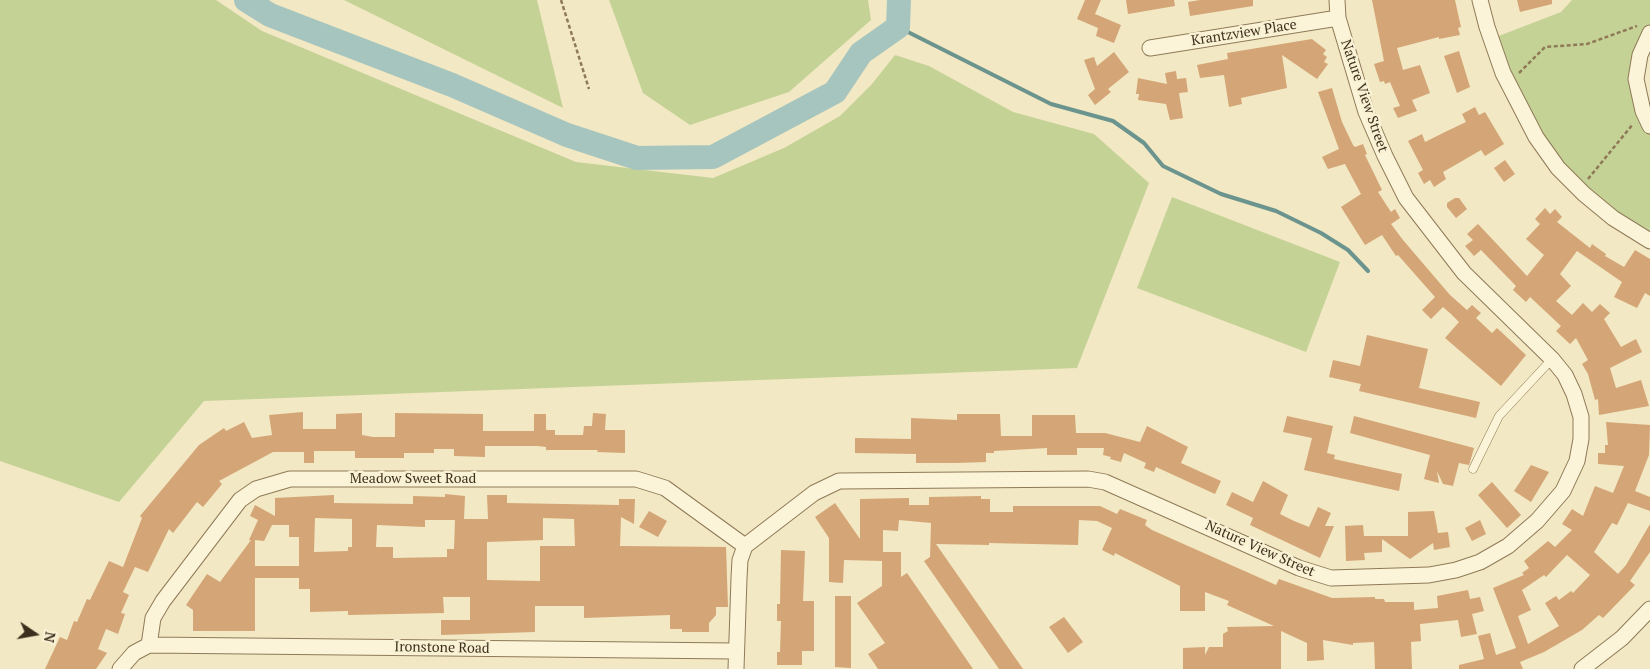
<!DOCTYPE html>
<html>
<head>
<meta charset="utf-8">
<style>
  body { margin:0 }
  #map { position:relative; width:1650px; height:669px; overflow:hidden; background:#f2e8c3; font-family:"PT Serif",serif }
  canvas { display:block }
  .north { position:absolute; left:10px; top:609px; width:50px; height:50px; -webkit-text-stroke:4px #f9f1d4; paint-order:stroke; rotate:102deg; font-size:14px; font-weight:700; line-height:20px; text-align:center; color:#3d2f1d }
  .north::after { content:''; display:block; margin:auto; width:18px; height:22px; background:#3d2f1d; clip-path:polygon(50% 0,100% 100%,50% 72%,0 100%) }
</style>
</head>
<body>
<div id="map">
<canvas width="1650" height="669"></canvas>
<div class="north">N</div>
</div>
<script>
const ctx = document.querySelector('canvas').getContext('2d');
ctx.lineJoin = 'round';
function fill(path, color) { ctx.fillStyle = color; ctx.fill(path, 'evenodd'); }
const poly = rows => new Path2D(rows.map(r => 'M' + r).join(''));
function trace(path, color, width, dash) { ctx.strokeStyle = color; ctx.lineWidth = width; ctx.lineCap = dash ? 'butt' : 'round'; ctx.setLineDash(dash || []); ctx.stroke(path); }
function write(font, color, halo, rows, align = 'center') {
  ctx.font = font + ' "PT Serif",serif'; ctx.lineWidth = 5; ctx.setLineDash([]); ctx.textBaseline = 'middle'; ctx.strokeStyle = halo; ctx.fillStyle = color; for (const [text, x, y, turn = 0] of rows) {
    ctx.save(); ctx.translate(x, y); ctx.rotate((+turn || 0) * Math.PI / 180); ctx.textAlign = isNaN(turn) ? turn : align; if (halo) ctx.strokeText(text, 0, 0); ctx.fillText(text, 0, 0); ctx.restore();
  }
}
fill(poly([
  [0,0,216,0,262,31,576,162,713,178,784,148,840,116,872,84,895,55,929,66,1013,112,1094,134,1149,183,1077,368,204,401,119,502,0,461],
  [344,0,537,0,563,108],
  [609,0,868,0,871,20,789,92,690,125,643,93],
  [1572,0,1650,0,1650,33,1637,79,1650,126,1650,241,1558,168,1491,39,1561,12],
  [1172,197,1340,262,1306,352,1137,288]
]), '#c5d296');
trace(poly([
  [898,27,1051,104,1113,121,1144,143,1163,166,1221,194,1276,211,1321,233,1348,250,1368,271]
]), '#6b948e', 4);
trace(poly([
  [246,0,270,15,452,85,567,135,637,158,713,157,835,92,861,53,898,27,899,0]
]), '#a6c5be', 24);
fill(poly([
  [1085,0,1101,0,1095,14,1121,25,1114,43,1096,36,1098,28,1077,19],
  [1126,0,1174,0,1175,6,1128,14],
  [1200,0,1253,0,1253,6,1190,16,1188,2],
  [1372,0,1455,0,1461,27,1458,28,1460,35,1439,39,1439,37,1397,48,1403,70,1420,65,1430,93,1412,100,1417,111,1398,118,1393,108,1400,106,1390,82,1385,84,1384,81,1380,82,1374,64,1384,61],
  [1517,0,1552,0,1552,4,1520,12],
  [1312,39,1326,50,1323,54,1327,57,1324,62,1328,64,1317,79,1282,55,1287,88,1241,98,1242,104,1229,107,1224,75,1200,78,1197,65,1228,59,1227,53],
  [1459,51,1470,87,1457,93,1444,56],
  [1114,52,1129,72,1108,89,1111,92,1095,105,1088,95,1095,89,1084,60,1094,57,1097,66],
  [1176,71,1177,79,1186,78,1188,92,1179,93,1183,118,1170,120,1166,104,1138,100,1139,94,1136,94,1138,78,1167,84,1165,73],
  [1332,88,1342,122,1353,145,1355,147,1363,144,1367,154,1365,155,1382,190,1378,192,1391,212,1395,209,1400,218,1391,224,1403,240,1450,295,1467,310,1472,305,1481,313,1476,318,1492,333,1497,328,1526,355,1501,386,1445,338,1459,322,1451,314,1443,307,1431,319,1422,310,1435,297,1398,255,1396,256,1382,235,1365,245,1341,207,1361,194,1345,164,1328,169,1322,157,1339,149,1318,92],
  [1475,107,1479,115,1485,112,1504,144,1485,156,1481,150,1457,164,1443,172,1446,179,1434,187,1430,180,1424,184,1418,173,1423,170,1408,141,1422,134,1425,142,1445,132,1466,122,1462,114],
  [1505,160,1515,174,1504,182,1494,168],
  [1455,198,1459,198,1467,209,1456,218,1447,207,1447,203],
  [1545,208,1550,214,1555,209,1562,217,1557,222,1590,248,1592,244,1606,254,1605,256,1624,267,1635,250,1650,259,1650,296,1645,293,1637,308,1614,297,1622,282,1577,251,1560,274,1571,286,1556,301,1572,315,1583,303,1592,312,1600,304,1610,313,1604,319,1621,347,1636,339,1642,352,1610,368,1616,388,1641,380,1649,406,1599,415,1598,399,1595,400,1588,374,1582,364,1588,360,1576,338,1570,344,1556,331,1561,326,1530,297,1526,302,1513,290,1516,286,1481,250,1474,256,1465,246,1473,240,1467,234,1478,224,1527,276,1544,255,1526,239,1540,224,1535,219],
  [1367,335,1428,349,1419,388,1480,402,1476,418,1359,391,1361,384,1329,377,1333,360,1360,366],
  [303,412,303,429,336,429,336,414,362,413,362,435,373,437,395,437,395,413,483,414,483,431,534,431,534,414,546,414,546,430,555,430,555,435,583,435,584,426,592,426,593,413,606,414,605,430,625,430,625,453,597,452,598,450,546,450,546,447,537,446,485,446,485,457,454,456,454,449,434,449,434,453,404,453,404,458,355,458,355,451,314,451,314,463,304,463,304,452,273,452,219,481,222,484,203,507,197,502,173,533,169,529,148,572,135,567,123,592,129,595,121,613,125,614,118,634,106,629,98,649,107,653,96,669,45,669,60,637,67,640,74,621,77,622,87,599,90,600,109,561,123,567,142,518,140,516,199,445,224,428,226,431,244,422,252,438,272,435,269,415],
  [957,414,1000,414,1001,436,1032,436,1032,415,1075,415,1076,433,1105,433,1140,442,1147,426,1188,447,1181,463,1221,481,1215,494,1156,467,1154,472,1144,468,1146,463,1124,453,1121,462,1110,459,1111,457,1103,455,1104,448,1077,448,1077,455,1047,455,1047,448,994,451,994,453,986,453,986,462,957,463,916,463,916,454,855,453,855,438,911,439,911,418,957,420],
  [1287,416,1333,426,1327,453,1335,455,1334,459,1402,474,1399,491,1304,470,1312,438,1283,432],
  [1354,416,1474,448,1470,462,1469,465,1459,463,1453,486,1443,484,1437,471,1439,483,1424,479,1430,455,1350,433],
  [1606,422,1650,425,1649,455,1635,491,1650,497,1650,511,1628,503,1617,525,1612,523,1594,552,1618,574,1626,565,1650,524,1650,552,1630,581,1635,585,1603,618,1599,615,1582,630,1544,652,1520,662,1523,669,1459,669,1459,665,1484,659,1478,636,1490,633,1496,655,1516,648,1493,588,1524,575,1522,573,1529,568,1524,561,1548,541,1555,547,1572,530,1562,524,1572,509,1583,516,1595,486,1613,493,1624,466,1598,464,1598,453,1605,453,1605,445,1608,445],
  [1567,555,1590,575,1573,593,1571,591,1559,600,1556,596,1545,603,1559,626,1528,644,1518,616,1531,610,1522,590,1544,575,1546,577],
  [1531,465,1549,472,1531,502,1514,491],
  [1263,481,1288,495,1280,514,1294,521,1309,527,1318,507,1331,513,1325,526,1334,526,1320,558,1250,525,1253,518,1226,505,1232,492,1253,502],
  [1492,482,1521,515,1507,528,1478,495],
  [445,494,465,496,464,519,488,519,487,495,507,495,507,503,619,505,619,499,635,499,634,524,621,517,620,546,726,547,728,607,716,607,716,615,709,623,709,632,682,632,682,629,670,629,670,615,584,618,584,606,535,606,535,632,441,635,441,620,470,620,470,597,443,597,444,613,348,615,348,611,310,612,310,589,299,589,299,578,255,578,255,631,193,631,193,610,186,605,207,574,220,582,251,540,249,540,258,520,250,516,255,505,275,516,275,498,334,495,334,503,413,504,413,496,445,497],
  [315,518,352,519,352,547,348,547,348,551,314,552],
  [543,518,574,519,575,546,540,546,540,581,487,580,487,542,543,540],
  [425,520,455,520,454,549,447,549,447,557,393,558,393,547,376,547,377,525,425,527],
  [272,525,289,525,289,537,299,537,299,566,255,566,255,540,264,541],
  [981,496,981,499,990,499,990,512,1013,512,1013,506,1100,506,1117,514,1120,509,1147,520,1145,525,1152,530,1276,585,1279,579,1332,598,1375,597,1375,599,1384,599,1385,602,1414,602,1414,610,1438,608,1437,596,1468,590,1470,599,1480,597,1484,611,1472,614,1477,634,1461,637,1458,620,1420,624,1421,641,1411,642,1412,669,1375,669,1374,642,1353,643,1353,645,1323,640,1324,660,1307,661,1307,643,1281,631,1281,669,1183,669,1183,648,1205,647,1205,655,1209,647,1223,647,1223,634,1228,631,1227,627,1274,626,1227,605,1229,601,1205,592,1205,611,1180,611,1180,586,1115,553,1114,556,1102,550,1112,528,1097,521,1079,520,1078,545,989,543,989,545,936,544,1023,669,999,669,924,561,930,557,931,523,899,520,898,531,883,530,883,552,901,552,901,577,907,573,973,669,878,669,868,654,885,643,857,603,882,586,882,561,844,560,843,583,829,582,829,538,815,517,835,503,860,539,860,499,909,498,909,505,929,505,929,497],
  [649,511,667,521,658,537,639,527],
  [1434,511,1438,533,1448,532,1450,547,1434,550,1433,543,1410,559,1382,539,1382,552,1364,553,1365,560,1346,561,1345,526,1363,525,1364,536,1408,536,1408,512],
  [1480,520,1486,534,1472,541,1465,528],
  [781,550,805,551,803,601,814,601,814,651,802,651,802,665,777,665,777,652,780,652,781,621,777,621,777,604,780,604],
  [835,596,851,596,851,668,835,667],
  [1064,617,1083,642,1068,653,1049,627]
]), '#d4a576');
const service = poly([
  [1473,469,1499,416,1552,359]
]);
const minor = poly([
  [1480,0,1487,27,1503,73,1536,137,1558,168,1584,194,1613,218,1650,241],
  [1650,33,1640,55,1636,79,1643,111,1650,126],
  [1150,48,1338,18],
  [149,645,153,618,163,601,240,500,256,489,290,479,636,479,665,488,745,546],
  [120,669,134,653,149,645,735,651],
  [736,669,739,578,740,560,745,546,814,493,839,481,1088,479,1105,482,1299,568,1331,578,1429,575,1456,570,1480,562,1508,546,1537,521,1563,491,1577,461,1581,439,1581,417,1574,394,1565,375,1552,359,1464,273,1406,198,1385,156,1366,112,1338,18,1337,0],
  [1582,669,1622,638,1650,609]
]);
trace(service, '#8f7a58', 9);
trace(minor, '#8f7a58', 17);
trace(poly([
  [561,0,589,89],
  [1519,73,1545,47,1587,44,1637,26],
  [1588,179,1633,124]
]), '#8f7a58', 2.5, [4, 2.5]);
trace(service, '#fcf4d8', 8);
trace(minor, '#fcf4d8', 15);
write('14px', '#3d2f1d', '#f9f1d4', [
  ["Krantzview Place",1244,33,-9],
  ["Nature View Street",1364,96,71],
  ["Meadow Sweet Road",413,479],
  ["Nature View Street",1260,549,24],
  ["Ironstone Road",442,648,1]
]);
</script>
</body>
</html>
